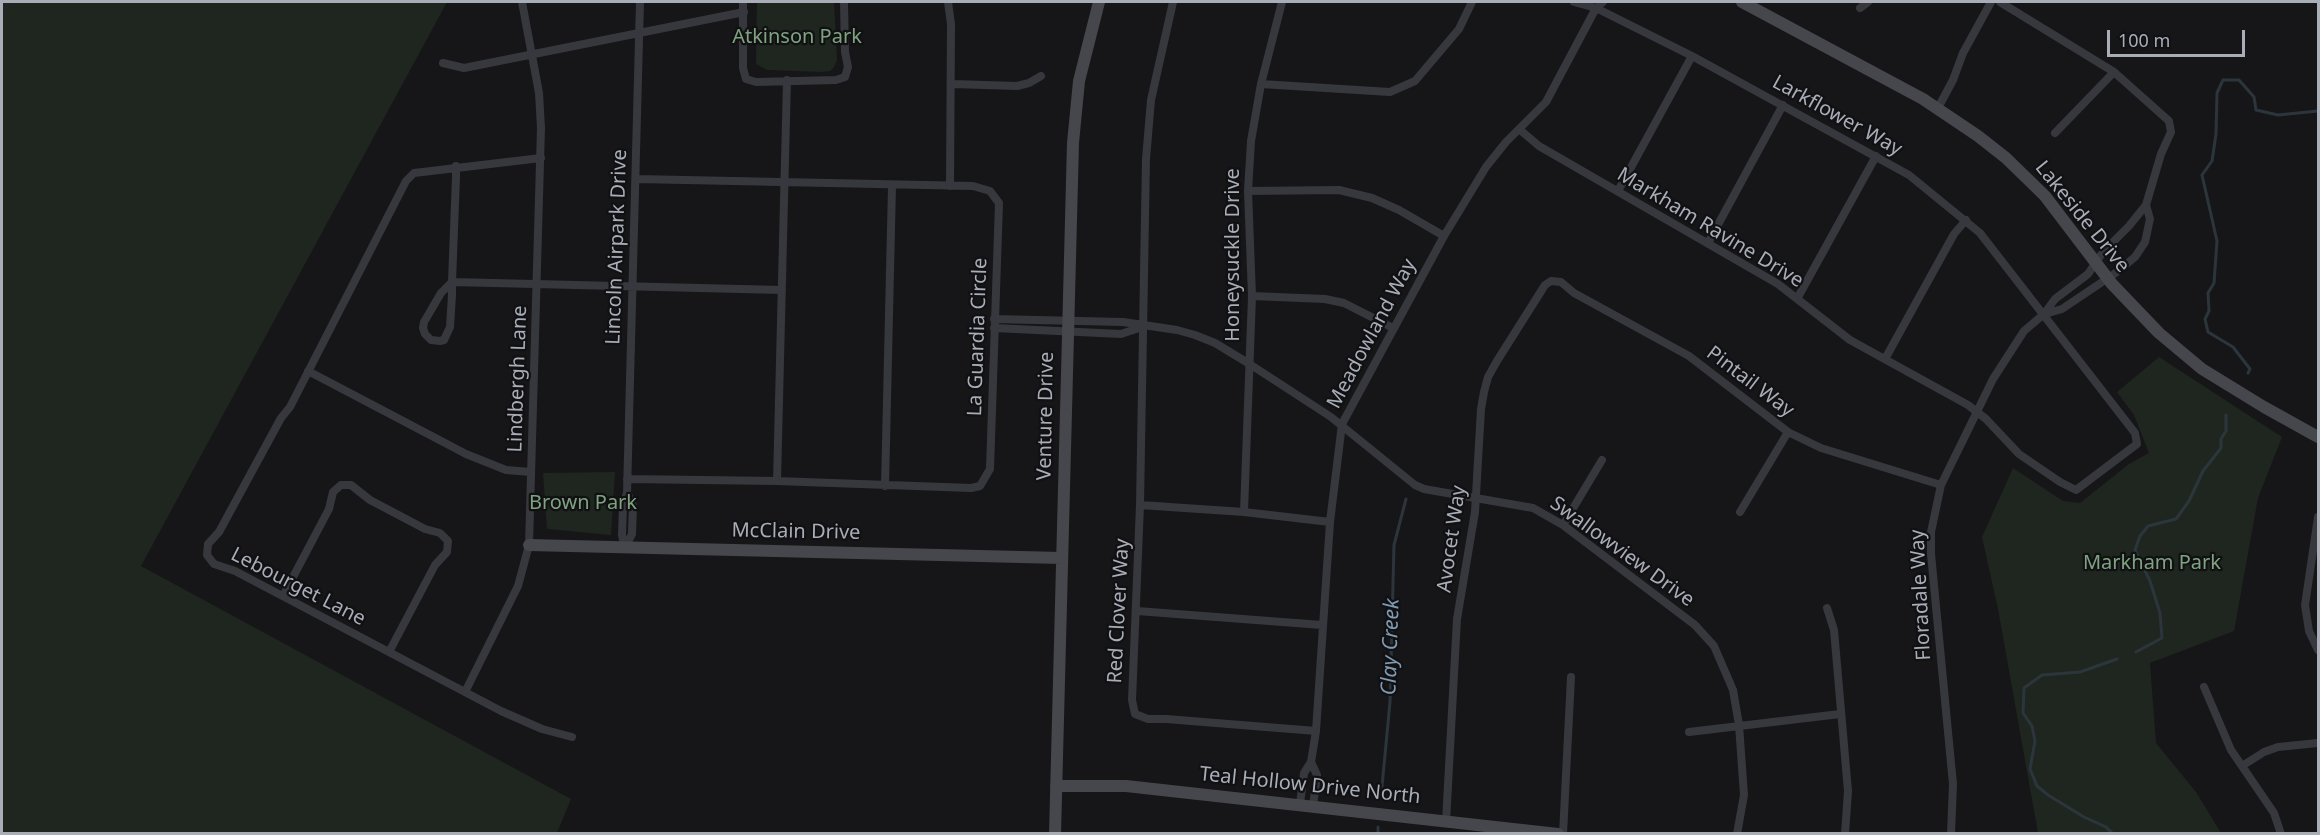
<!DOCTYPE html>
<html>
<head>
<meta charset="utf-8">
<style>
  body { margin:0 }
  #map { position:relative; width:2320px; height:835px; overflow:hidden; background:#161618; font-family:"Noto Sans",sans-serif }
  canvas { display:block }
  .frame { position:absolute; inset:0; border:3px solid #a8adb8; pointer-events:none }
  .scale { position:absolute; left:2107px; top:30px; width:138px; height:27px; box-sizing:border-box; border:3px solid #a8adb8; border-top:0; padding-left:8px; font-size:18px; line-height:21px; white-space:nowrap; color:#a8adb8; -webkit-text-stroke:4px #111113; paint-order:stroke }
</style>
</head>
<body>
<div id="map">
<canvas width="2320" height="835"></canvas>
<div class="frame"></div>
<div class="scale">100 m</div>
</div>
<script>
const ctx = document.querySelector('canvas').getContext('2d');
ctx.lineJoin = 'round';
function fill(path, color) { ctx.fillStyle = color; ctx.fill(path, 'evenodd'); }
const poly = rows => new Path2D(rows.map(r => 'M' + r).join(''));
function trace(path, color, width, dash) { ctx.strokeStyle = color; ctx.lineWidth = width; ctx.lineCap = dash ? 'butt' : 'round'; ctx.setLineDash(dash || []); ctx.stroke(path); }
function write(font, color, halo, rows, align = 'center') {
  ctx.font = font + ' "Noto Sans",sans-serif'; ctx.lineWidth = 4.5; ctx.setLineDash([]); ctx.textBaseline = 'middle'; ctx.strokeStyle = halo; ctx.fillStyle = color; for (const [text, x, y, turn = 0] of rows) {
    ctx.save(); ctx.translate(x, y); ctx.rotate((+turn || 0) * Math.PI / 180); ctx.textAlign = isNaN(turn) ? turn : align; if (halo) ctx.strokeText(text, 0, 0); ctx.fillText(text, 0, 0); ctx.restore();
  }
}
fill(poly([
  [2,2,447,2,141,566,571,799,557,833,2,833],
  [757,2,834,2,837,60,834,67,830,71,822,72,767,70,756,64],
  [2159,357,2282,437,2258,498,2234,631,2150,663,2156,743,2196,792,2221,833,2038,833,1998,609,1982,537,2013,468,2063,501,2080,503,2129,464,2149,453,2134,415,2117,392],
  [615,472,611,535,547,529,543,473]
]), '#1e261f');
trace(poly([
  [2248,373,2250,369,2233,347,2208,332,2205,319,2209,311,2208,293,2214,283,2217,241,2202,175,2212,161,2216,134,2217,93,2223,80,2239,80,2254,97,2256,110,2278,115,2318,111],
  [2136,652,2162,638,2160,613,2150,581,2135,550,2140,536,2148,526,2176,519,2189,501,2203,471,2221,448,2221,439,2226,431,2226,415],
  [1381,797,1390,702,1394,545,1406,499],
  [1378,827,1378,834],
  [2113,834,2106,827,2084,817,2048,795,2037,786,2030,769,2035,741,2032,726,2023,713,2024,688,2042,675,2080,672,2117,659]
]), '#2c353c', 3);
trace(poly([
  [743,2,743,68,746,79,756,82,836,80,845,77,848,67,845,52,844,2],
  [948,2,951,24,950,186],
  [1173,2,1151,100,1146,159,1140,505,1132,700,1135,714,1148,719,1166,719,1316,731],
  [1860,8,1868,2],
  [443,63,464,68,744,12],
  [952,84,1017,86,1029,83,1041,76],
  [1261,84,1390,92,1415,81,1459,29,1472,2],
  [1938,108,1953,80,1963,53,1991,2],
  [1519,129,1539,146,1778,284,1850,340,1968,405,1986,419,2019,454,2060,482,2076,490,2137,444,2135,433,1980,233,1909,175,1692,56,1596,8,1574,2],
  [2055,133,2114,72],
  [541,158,414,173,406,181,290,407,281,418,219,532,208,544,207,555,214,564,235,571,501,711,542,729,572,737],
  [1248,191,1339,190,1372,198,1399,210,1444,236],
  [1618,191,1692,56],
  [1708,243,1783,105],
  [452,282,782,290],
  [452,282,441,293,424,322,423,328,425,334,431,340,440,341,444,340,450,327,452,295,452,282,456,177,456,166],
  [1252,296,1325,299,1344,303,1393,328],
  [1797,299,1876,156],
  [2045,314,2062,309,2117,272,2135,257,2145,242,2150,219,2146,205],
  [994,319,1123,322,1177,330,1195,335,1215,343,1248,363,1331,417,1415,485,1424,489,1533,508,1563,525,1695,625,1714,646,1733,690,1739,725,1744,795,1737,834],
  [994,328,1121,334,1142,327],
  [1885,359,1954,234,1966,220],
  [308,371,466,454,506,470,531,472],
  [627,479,777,481,971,488,980,486,990,469,999,203,990,191,973,186,637,179],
  [777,481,787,80],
  [885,486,892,186],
  [1140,505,1244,512,1330,522],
  [1244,512,1252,296,1248,191,1251,141,1261,84,1282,2],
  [1740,512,1788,432],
  [2318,517,2305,605,2309,631,2318,650],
  [1563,525,1602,460],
  [625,548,622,535,623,505,627,493,640,2],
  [625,548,632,534,633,505,627,493],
  [283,596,329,509,333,492,341,485,351,485,370,500,425,529,440,533,448,541,447,552,435,565,389,652],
  [1827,608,1834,630,1848,791,1845,834],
  [1137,611,1322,625],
  [2204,687,2231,750,2274,813,2281,834],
  [465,692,518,586,529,545,541,128,539,93,522,2],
  [1689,732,1840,714],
  [1311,762,1317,775,1313,806],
  [2242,766,2264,752,2278,747,2318,743],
  [1300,804,1304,773,1311,762,1316,731,1330,522,1342,424,1444,236,1486,167,1506,142,1546,102,1596,8,1603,2],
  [1446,822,1457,619,1475,512,1481,409,1484,392,1488,377,1497,361,1545,285,1551,281,1561,282,1574,293,1689,356,1788,432,1821,448,1941,485],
  [1563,834,1571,677],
  [1951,834,1953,784,1931,554,1931,532,1941,485,1993,379,2024,331,2044,314,2055,299,2088,274,2103,252,2129,226,2146,205,2161,154,2171,132,2169,121,2114,72,2000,2]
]), '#37383d', 8);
trace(poly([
  [1742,2,1923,99,1978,136,2006,158,2045,196,2112,284,2159,333,2202,369,2264,407,2318,437],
  [529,545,1062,558],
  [1056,786,1126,786,1558,834],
  [1055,834,1073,143,1079,81,1099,2]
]), '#45474d', 12);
write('20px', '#7fa381', '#111113', [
  ["Atkinson Park",797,37],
  ["Brown Park",583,503],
  ["Markham Park",2152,563]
]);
write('20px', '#a8adb8', '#111113', [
  ["Larkflower Way",1837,116,29],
  ["Lakeside Drive",2082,217,51],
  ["Markham Ravine Drive",1710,228,31],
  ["Lincoln Airpark Drive",617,247,-88],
  ["Honeysuckle Drive",1233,255,-90],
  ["Meadowland Way",1372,334,-62],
  ["La Guardia Circle",978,337,-88],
  ["Lindbergh Lane",518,379,-88],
  ["Pintail Way",1750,382,37],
  ["Venture Drive",1046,416,-89],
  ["McClain Drive",796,532,1],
  ["Avocet Way",1452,539,-82],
  ["Swallowview Drive",1622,552,36],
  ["Lebourget Lane",298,587,27],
  ["Floradale Way",1921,595,-93],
  ["Red Clover Way",1119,611,-87],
  ["Teal Hollow Drive North",1310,786,6]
]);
write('italic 21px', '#7f9bb3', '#111113', [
  ["Clay Creek",1391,647,-88]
]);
</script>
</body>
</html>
